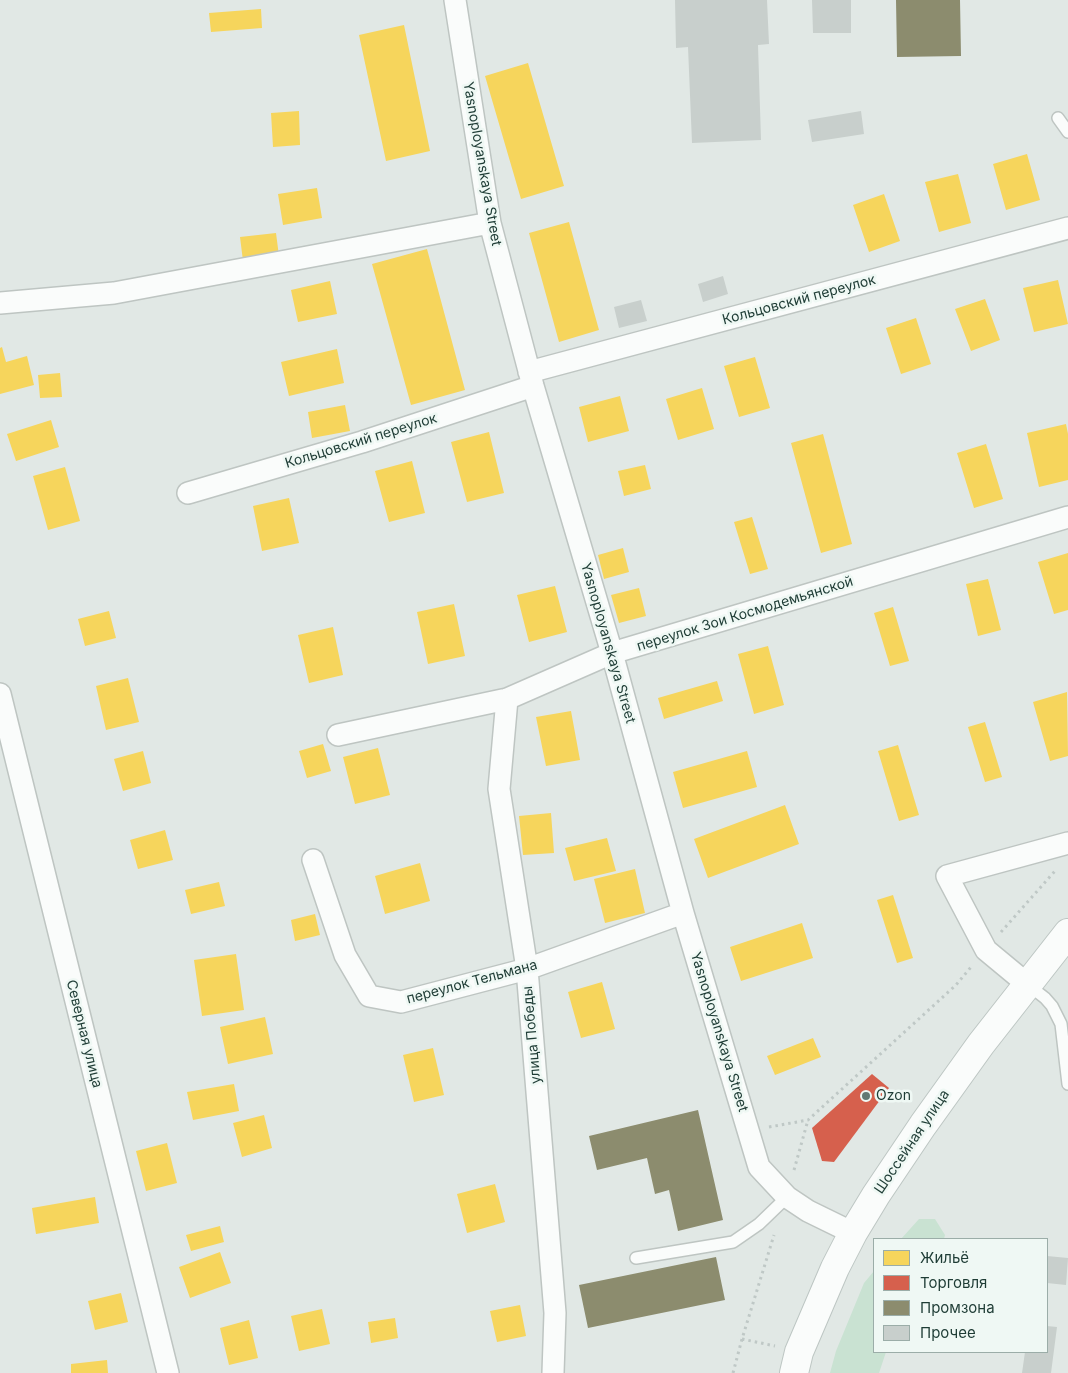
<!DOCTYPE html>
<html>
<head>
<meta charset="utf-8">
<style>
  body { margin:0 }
  #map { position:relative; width:1068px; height:1373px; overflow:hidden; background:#e1e8e5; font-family:Inter,sans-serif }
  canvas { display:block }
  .legend { position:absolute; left:873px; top:1238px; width:175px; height:115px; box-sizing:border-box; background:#eff8f4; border:1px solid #9bada8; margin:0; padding:6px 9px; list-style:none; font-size:15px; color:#1e3c35 }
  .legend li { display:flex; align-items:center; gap:10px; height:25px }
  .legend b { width:25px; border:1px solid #9bada8 }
</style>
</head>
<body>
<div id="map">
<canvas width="1068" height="1373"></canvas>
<ul class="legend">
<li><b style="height:14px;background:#f6d55c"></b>Жильё</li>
<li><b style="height:14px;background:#d6604d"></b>Торговля</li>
<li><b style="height:14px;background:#8c8c6e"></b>Промзона</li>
<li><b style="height:14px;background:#c8cfcc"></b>Прочее</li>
</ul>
</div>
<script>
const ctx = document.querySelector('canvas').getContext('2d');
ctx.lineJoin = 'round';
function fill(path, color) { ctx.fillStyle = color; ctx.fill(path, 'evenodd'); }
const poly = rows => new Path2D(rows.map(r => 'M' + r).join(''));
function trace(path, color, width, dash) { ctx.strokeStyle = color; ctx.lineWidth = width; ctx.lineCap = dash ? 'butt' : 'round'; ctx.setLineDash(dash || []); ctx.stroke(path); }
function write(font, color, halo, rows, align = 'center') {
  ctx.font = font + ' Inter,sans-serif'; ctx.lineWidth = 5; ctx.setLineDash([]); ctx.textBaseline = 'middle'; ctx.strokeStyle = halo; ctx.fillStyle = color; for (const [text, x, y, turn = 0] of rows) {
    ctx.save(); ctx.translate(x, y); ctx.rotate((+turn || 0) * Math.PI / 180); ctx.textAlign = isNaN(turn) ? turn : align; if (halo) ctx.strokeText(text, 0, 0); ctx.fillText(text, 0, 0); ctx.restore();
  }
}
fill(poly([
  [919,1219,935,1219,945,1235,944,1239,901,1239],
  [874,1271,874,1352,886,1352,879,1373,830,1373,836,1351,864,1283]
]), '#c9e2d2');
fill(poly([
  [261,9,262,28,211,32,209,13],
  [404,25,430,151,386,161,359,35],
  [528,63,564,186,521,199,485,76],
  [299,111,300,145,273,147,271,113],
  [1027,154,1040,200,1006,210,993,164],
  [958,174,971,223,939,232,925,182],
  [317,188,322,218,283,225,278,194],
  [884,194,900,241,869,252,853,205],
  [569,222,599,330,559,342,529,233],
  [276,233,279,256,243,261,240,237],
  [427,249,465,390,411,405,372,264],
  [1058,280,1068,324,1034,332,1023,288],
  [330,281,337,314,298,322,291,290],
  [985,299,1000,340,971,351,955,309],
  [916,318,931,364,901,374,886,328],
  [2,347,6,362,27,356,34,385,0,394,0,348],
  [337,349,344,383,289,396,281,362],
  [755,357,770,408,739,417,724,366],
  [60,373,62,397,40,398,38,375],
  [702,388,714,429,678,440,666,399],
  [620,396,629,431,588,442,579,407],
  [345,405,350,431,312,438,308,412],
  [51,420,59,447,16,461,7,434],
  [1066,424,1068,434,1068,480,1039,487,1027,433],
  [489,432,504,493,467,502,451,442],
  [823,434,852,544,821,553,791,443],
  [986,444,1003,499,974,508,957,453],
  [412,461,425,513,389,522,375,471],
  [645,465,651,489,624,496,618,471],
  [65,467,80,521,48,530,33,476],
  [289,498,299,543,262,551,253,506],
  [752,517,768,569,750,574,734,522],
  [623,548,629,572,604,579,598,555],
  [1068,553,1068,610,1054,614,1038,562],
  [988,579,1001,630,978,636,966,584],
  [555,586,567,632,529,642,517,595],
  [639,588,646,616,619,623,611,595],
  [454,604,465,656,428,664,417,612],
  [893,607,909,661,890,666,874,613],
  [109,611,116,638,85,646,78,619],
  [333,627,343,675,309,683,298,635],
  [768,646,784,705,754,714,738,654],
  [128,678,139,722,106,730,96,686],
  [717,681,723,701,664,719,658,698],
  [1067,692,1068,756,1050,761,1033,702],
  [571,711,580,760,546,766,536,717],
  [985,722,1002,777,985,782,968,727],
  [323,744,331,771,307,778,299,751],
  [898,745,919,815,899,821,878,751],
  [378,748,390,795,355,804,343,757],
  [143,751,151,783,123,791,114,759],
  [747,751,757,787,683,808,673,772],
  [785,805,799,844,708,878,694,839],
  [551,813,554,853,523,855,519,816],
  [165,830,173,860,138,869,130,840],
  [607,838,616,871,574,881,565,848],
  [420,863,430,901,385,914,375,876],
  [635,869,645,913,605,923,594,879],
  [219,882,225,906,191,914,185,890],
  [893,895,913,958,897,963,877,900],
  [315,914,320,935,295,941,291,920],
  [802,923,813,958,741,981,730,947],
  [236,954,244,1010,202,1016,194,960],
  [602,982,615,1029,581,1038,568,992],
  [265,1017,273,1054,228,1064,220,1027],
  [813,1038,821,1057,775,1075,767,1056],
  [433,1048,444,1095,414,1102,403,1055],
  [234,1084,239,1111,193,1120,187,1092],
  [264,1115,272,1148,242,1157,233,1123],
  [167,1143,177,1183,146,1191,136,1151],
  [495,1184,505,1222,467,1233,457,1194],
  [95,1197,99,1223,36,1234,32,1208],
  [220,1226,224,1242,191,1251,186,1235],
  [220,1252,231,1283,190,1298,179,1267],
  [121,1293,128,1322,95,1330,88,1301],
  [520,1305,526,1336,497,1342,490,1311],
  [322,1309,330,1344,299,1351,291,1316],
  [395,1318,398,1338,371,1343,368,1322],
  [249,1320,258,1358,229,1365,220,1328],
  [107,1360,108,1373,71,1373,71,1364]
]), '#f6d55c');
fill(poly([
  [872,1074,889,1088,834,1162,822,1161,812,1128]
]), '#d6604d');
fill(poly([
  [896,0,960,0,961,56,897,57],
  [698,1110,723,1220,678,1231,669,1190,655,1194,647,1158,597,1170,589,1136],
  [716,1257,725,1300,588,1328,579,1285]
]), '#8c8c6e');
fill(poly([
  [675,0,767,0,769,44,758,45,761,140,692,143,688,47,676,48],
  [812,0,851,0,851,33,813,33],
  [861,111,864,134,812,142,808,120],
  [723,276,728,294,703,302,698,284],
  [641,300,647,321,619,328,614,307],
  [1047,1256,1068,1258,1066,1285,1047,1283],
  [1047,1326,1057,1327,1051,1373,1022,1373,1025,1352,1047,1352]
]), '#c8cfcc');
const lane = poly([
  [1058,118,1068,132],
  [1027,984,1045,998,1052,1006,1061,1024,1068,1084],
  [636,1258,733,1242,759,1224,787,1197]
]);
const street = poly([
  [455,0,490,223,533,386,612,653,683,913,759,1167,787,1197,808,1211,853,1233],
  [0,303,114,293,490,223],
  [529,372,1068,228],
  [188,493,362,442,533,386],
  [0,694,168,1373],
  [507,699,499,789,527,969,555,1313,553,1373],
  [338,735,507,699,612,653,1068,517],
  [313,860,345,955,369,996,401,1002,527,969,683,913],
  [1027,984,986,950,947,876,1068,843]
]);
const secondary = poly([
  [794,1373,799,1352,835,1268,853,1233,876,1195,923,1125,981,1044,1068,933]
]);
trace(lane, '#bec5c2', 14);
trace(street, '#bec5c2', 24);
trace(secondary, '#bdc6c3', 30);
trace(poly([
  [1001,932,1055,871],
  [769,1127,808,1120,956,985,971,967],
  [794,1170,808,1120],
  [742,1339,775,1346],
  [733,1373,742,1339,774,1235]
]), '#bfc8c6', 3, [2.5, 4]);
trace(lane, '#fafcfb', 11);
trace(street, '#fafcfb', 21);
trace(secondary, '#fafcfb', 28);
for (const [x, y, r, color] of [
  [866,1096,5,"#627873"]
]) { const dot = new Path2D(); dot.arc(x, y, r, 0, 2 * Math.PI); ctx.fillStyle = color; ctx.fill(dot); trace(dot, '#eff8f4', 2); }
write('14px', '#1e3c35', '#eff8f4', [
  ["Yasnoployanskaya Street",482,164,80],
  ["Кольцовский переулок",799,300,-15],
  ["Кольцовский переулок",361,441,-17],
  ["переулок Зои Космодемьянской",745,614,-17],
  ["Yasnoployanskaya Street",608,643,74],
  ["переулок Тельмана",472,982,-15],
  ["Yasnoployanskaya Street",719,1032,73],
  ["Северная улица",84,1034,76],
  ["улица Победы",532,1035,-95],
  ["Шоссейная улица",912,1142,-56]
]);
write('14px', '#1e3c35', '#eff8f4', [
  ["Ozon",876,1096]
], 'left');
</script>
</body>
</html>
